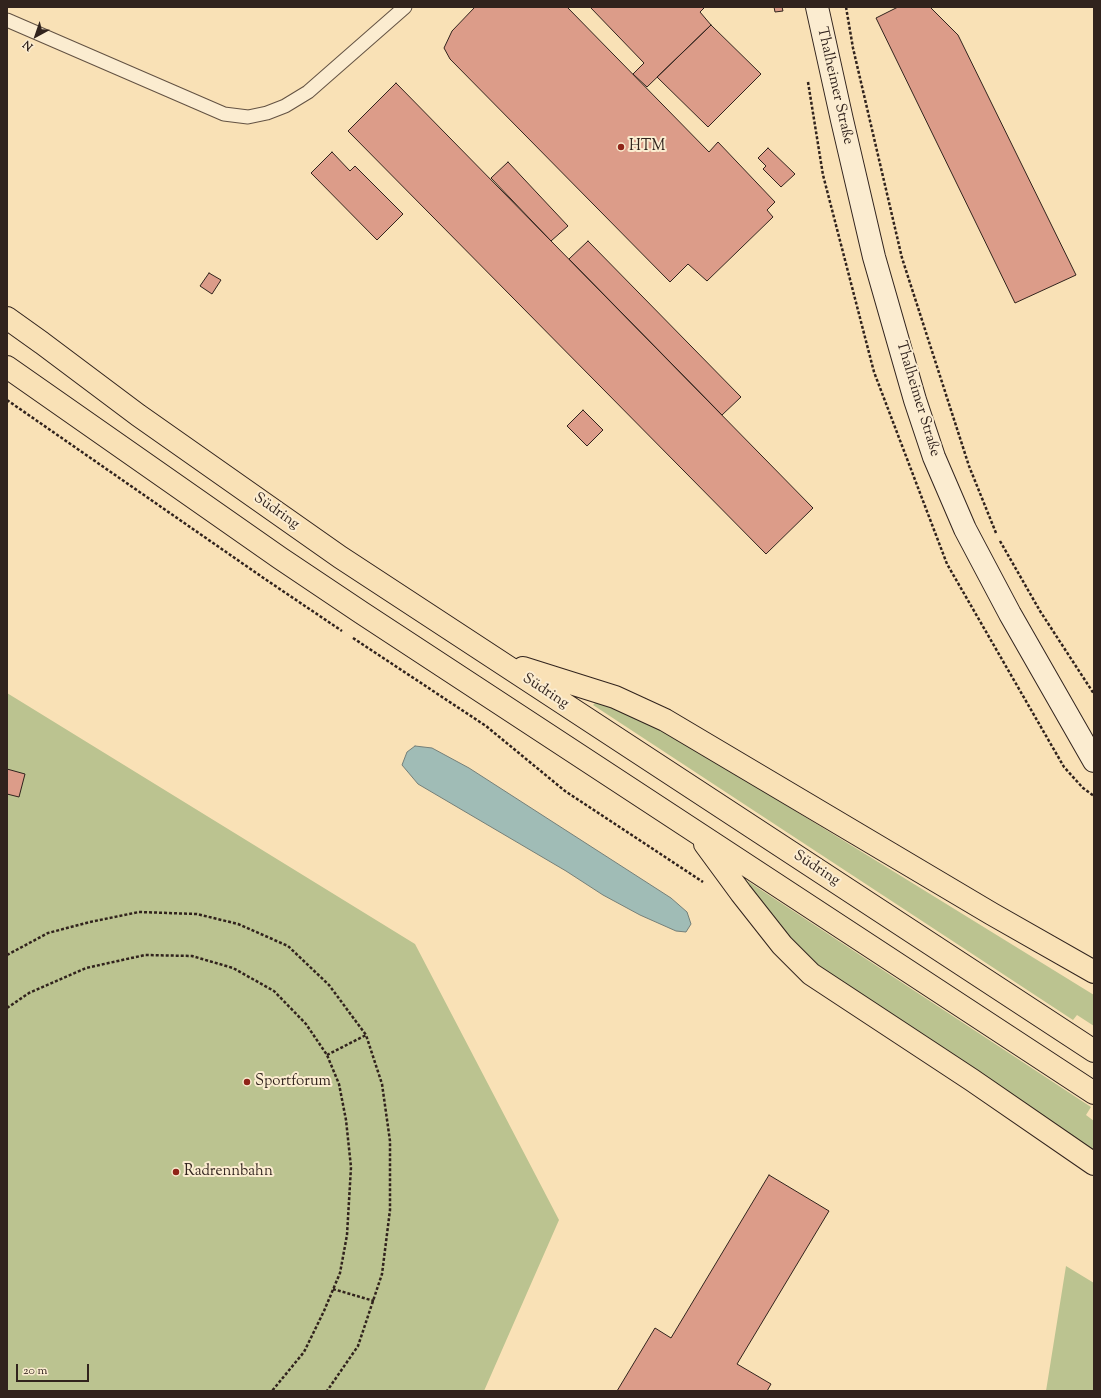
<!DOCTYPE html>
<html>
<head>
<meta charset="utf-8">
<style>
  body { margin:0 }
  #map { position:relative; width:1101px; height:1398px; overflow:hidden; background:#f9e1b6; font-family:"Sorts Mill Goudy",serif }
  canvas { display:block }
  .frame { position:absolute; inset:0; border:8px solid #31231d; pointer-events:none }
  .north { position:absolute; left:16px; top:16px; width:40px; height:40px; -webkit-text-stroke:3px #fbecd0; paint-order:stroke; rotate:220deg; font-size:11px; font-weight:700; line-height:16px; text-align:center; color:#31231d }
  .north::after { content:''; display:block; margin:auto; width:14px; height:18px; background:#31231d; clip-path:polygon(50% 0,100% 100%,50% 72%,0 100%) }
  .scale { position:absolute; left:16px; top:1364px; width:73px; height:18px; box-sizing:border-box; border:2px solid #31231d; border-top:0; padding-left:5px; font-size:12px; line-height:14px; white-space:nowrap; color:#31231d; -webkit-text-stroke:3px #fbecd0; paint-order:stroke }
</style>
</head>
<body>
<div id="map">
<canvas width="1101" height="1398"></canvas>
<div class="frame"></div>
<div class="north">N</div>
<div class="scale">20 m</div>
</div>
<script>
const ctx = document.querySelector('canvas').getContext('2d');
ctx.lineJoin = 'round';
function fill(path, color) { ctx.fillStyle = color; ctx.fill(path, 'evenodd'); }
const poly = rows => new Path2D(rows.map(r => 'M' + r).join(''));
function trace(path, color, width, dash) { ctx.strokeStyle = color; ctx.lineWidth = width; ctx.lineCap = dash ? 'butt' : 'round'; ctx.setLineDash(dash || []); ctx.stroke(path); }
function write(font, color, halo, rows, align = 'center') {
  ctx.font = font + ' "Sorts Mill Goudy",serif'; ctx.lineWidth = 4; ctx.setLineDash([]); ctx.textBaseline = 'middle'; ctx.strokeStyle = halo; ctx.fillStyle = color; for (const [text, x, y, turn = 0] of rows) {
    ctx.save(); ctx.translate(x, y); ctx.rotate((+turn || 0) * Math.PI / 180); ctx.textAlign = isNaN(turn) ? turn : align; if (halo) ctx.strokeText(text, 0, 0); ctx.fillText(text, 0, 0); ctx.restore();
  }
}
fill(poly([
  [7,693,415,944,559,1220,484,1391,7,1391],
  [598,700,631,714,677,738,1094,995,1094,1026,1077,1015,1073,1020,593,705],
  [743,878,1091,1107,1086,1115,1094,1121,1094,1150,834,981,788,939],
  [1066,1266,1094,1283,1094,1391,1046,1391]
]), '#bbc390');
const water = poly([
  [415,746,432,748,469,768,671,898,687,912,691,924,686,932,676,931,640,915,603,895,566,871,418,784,402,765,407,752,415,746]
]);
fill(water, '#a0bcb6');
trace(water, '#747f79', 1);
const building = poly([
  [475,7,567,7,709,152,718,142,775,202,767,210,773,217,707,281,688,264,670,282,450,59,444,48,452,31,475,7],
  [590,7,705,7,700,12,711,25,647,87,633,74,644,63,590,7],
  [774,7,782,7,783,11,775,12,774,7],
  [898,7,930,7,958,35,1076,275,1015,303,876,18,898,7],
  [711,25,761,74,708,127,657,77,711,25],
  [396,83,813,508,766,554,348,131,396,83],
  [768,148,795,174,781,187,763,169,766,166,758,158,768,148],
  [332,152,350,171,355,166,403,214,377,240,311,173,332,152],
  [508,162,568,226,551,241,491,178,508,162],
  [588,241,741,397,722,415,569,259,588,241],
  [209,273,221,280,212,294,200,286,209,273],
  [583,410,603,430,587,446,567,426,583,410],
  [7,769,25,774,19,797,7,794,7,769],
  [769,1175,829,1211,737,1364,771,1384,767,1391,617,1391,655,1328,671,1338,769,1175]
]);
fill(building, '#dc9c89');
trace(building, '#31231d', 1);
const lane = poly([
  [7,20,224,114,248,117,267,113,285,106,308,92,405,7]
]);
const secondary = poly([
  [817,7,842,120,874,257,915,400,934,457,965,529,1010,614,1094,761]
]);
const primary = poly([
  [7,318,42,343,138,415,340,557,1094,1051],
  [7,367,280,558,362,613,1094,1093],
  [523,668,615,697,665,720,992,914,1094,972],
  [705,844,741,893,782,945,811,974,972,1080,1094,1164]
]);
trace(lane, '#635243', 15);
trace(secondary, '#31231d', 24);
trace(primary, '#31231d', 24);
trace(poly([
  [846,7,853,48,902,258,969,466,996,533],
  [808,82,823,175,874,372,947,564,1064,767,1083,788,1094,796],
  [7,400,265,579,342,631],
  [1000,541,1040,611,1094,694],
  [353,638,486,726,565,791,703,882],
  [7,955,48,933,90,922,139,912,197,914,238,924,288,946,329,985,366,1035,382,1084,390,1141,390,1210,382,1274,358,1346,327,1391],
  [7,1008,29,993,86,968,145,955,192,956,233,968,274,991,306,1024,327,1055,339,1084,346,1120,351,1167,347,1235,340,1273,324,1311,304,1352,272,1391],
  [327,1055,366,1035],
  [333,1289,374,1301]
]), '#31231d', 2.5, [3, 2]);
trace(lane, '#fbecd0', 13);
trace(secondary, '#fbecd0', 22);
trace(primary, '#f9e1b6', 22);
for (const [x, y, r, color] of [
  [621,147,4,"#8f2418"],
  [247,1082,4,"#8f2418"],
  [176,1172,4,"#8f2418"]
]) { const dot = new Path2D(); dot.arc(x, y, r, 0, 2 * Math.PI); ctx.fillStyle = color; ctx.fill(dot); trace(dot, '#fbecd0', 1.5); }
write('15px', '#31231d', '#fbecd0', [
  ["Thalheimer Straße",834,86,77],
  ["Thalheimer Straße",917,399,73],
  ["Südring",276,512,35],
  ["Südring",545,692,33],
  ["Südring",816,869,33]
]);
write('15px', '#31231d', '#fbecd0', [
  ["HTM",629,147],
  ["Sportforum",255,1082],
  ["Radrennbahn",184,1172]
], 'left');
</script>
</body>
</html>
